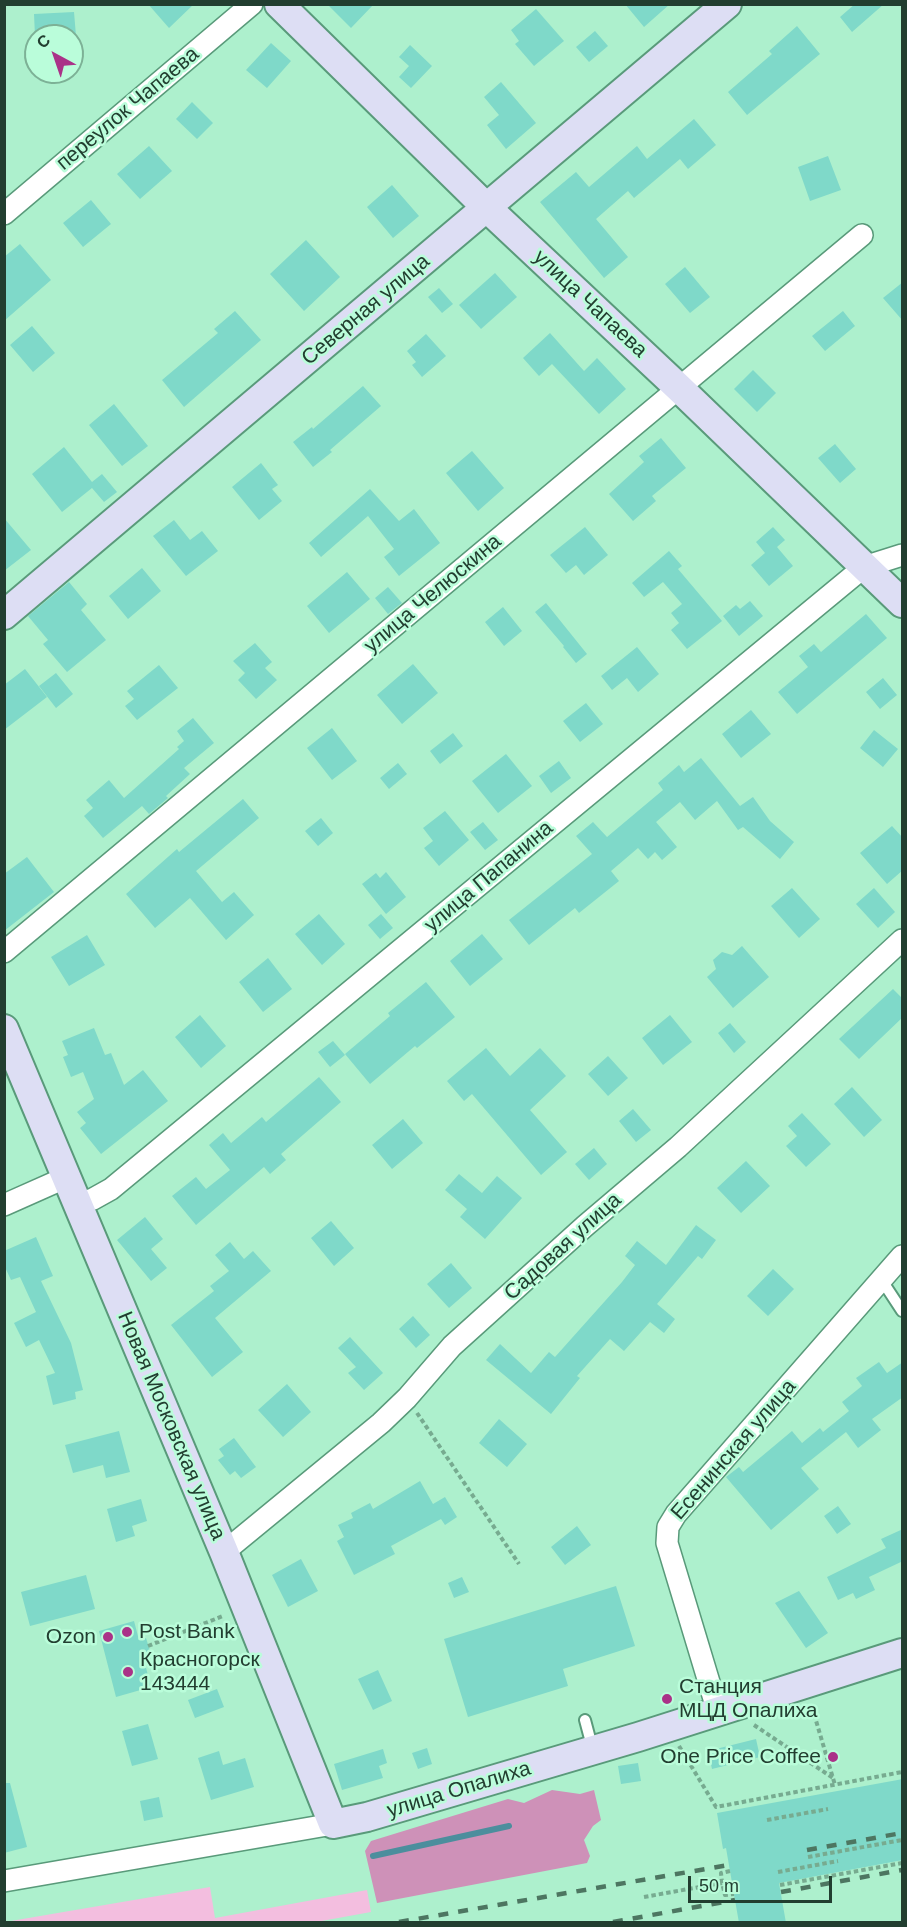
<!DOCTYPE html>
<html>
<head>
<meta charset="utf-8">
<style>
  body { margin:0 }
  #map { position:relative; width:907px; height:1927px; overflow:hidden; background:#adf0cd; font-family:Arial,sans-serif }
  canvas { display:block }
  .frame { position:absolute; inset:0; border:6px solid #223e30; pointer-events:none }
  .north { position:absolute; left:24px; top:24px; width:60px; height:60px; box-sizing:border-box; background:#bafdda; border:2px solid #7db196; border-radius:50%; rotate:320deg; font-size:16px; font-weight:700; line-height:24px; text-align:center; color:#223e30 }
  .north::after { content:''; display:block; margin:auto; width:21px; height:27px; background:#aa3288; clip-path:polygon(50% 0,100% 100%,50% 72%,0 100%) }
  .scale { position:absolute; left:688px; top:1876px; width:144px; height:27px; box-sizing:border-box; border:3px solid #223e30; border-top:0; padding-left:8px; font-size:18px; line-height:21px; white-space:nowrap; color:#223e30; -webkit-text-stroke:4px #bafdda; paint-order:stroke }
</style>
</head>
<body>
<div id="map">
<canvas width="907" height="1927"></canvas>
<div class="frame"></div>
<div class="north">С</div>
<div class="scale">50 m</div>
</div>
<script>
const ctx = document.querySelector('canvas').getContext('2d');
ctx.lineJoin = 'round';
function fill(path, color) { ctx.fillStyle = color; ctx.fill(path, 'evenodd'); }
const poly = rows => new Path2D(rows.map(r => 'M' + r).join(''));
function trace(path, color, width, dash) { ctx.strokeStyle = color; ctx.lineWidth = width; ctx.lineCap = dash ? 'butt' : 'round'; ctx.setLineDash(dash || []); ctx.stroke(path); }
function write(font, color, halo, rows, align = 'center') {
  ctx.font = font + ' Arial,sans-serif'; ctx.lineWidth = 5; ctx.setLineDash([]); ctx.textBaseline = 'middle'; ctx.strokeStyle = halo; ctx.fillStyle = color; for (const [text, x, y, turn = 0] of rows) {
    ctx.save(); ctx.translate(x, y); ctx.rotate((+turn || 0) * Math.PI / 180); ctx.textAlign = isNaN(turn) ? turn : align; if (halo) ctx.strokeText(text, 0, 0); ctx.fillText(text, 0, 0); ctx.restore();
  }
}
fill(poly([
  [210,1887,215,1918,367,1890,371,1912,316,1922,5,1922]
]), '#f3bedf');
fill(poly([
  [552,1790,580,1794,594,1790,601,1820,593,1826,584,1840,590,1856,587,1863,377,1903,365,1851,371,1841,508,1799,524,1803]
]), '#ce91b8');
trace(poly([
  [373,1856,509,1826]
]), '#4c8e9d', 6);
fill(poly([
  [148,4,194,4,169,28],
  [327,4,374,4,351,28],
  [625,4,670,4,644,27],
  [855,4,884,4,852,32,840,17],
  [536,9,564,41,534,66,515,44,519,41,511,30],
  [74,12,76,36,35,36,34,14],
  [797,26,820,54,747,115,728,92,772,54,769,51],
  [595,31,608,46,589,62,576,47],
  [271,43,291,61,267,88,246,70],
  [410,45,432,66,411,88,399,77,409,66,399,57],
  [501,82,536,123,506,149,487,125,499,115,484,97],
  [192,102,213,123,197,139,176,119],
  [694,119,716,145,688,169,680,159,634,198,628,191,596,219,628,257,604,278,540,202,576,172,589,187,637,146,647,159],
  [149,146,172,171,140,199,117,174],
  [828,156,841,190,810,201,798,167],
  [392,185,419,216,393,238,367,207],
  [91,200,111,224,83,247,63,223],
  [306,240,340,277,304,311,270,274],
  [20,244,51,280,4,321,4,257],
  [685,267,710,297,690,313,665,284],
  [495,273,517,297,481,329,459,305],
  [903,282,903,321,883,298],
  [439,288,453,304,442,313,428,297],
  [235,311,261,340,184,407,162,380,218,333,214,329],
  [843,311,855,326,825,351,812,336],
  [32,326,55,353,33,372,10,345],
  [550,333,584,371,597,358,626,389,599,414,552,364,539,376,523,358],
  [426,334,446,356,422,377,412,365,416,362,407,351],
  [753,370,776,393,757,412,734,389],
  [363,386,381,406,330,450,332,452,313,467,293,442,312,427,313,429],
  [114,404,148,446,122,466,89,425],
  [661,438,686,468,652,496,656,501,633,521,609,494,644,462,639,456],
  [835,444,856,469,840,483,818,458],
  [64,447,92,482,102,474,117,492,104,502,92,488,62,512,32,474],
  [472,451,504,488,478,511,446,473],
  [261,463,278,485,272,489,282,501,259,520,232,487],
  [370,489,399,521,414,509,440,543,399,576,384,557,394,549,368,516,321,557,309,543],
  [4,518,31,550,4,571],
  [174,520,190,540,202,531,218,551,186,576,153,536],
  [585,527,608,555,584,575,576,565,566,573,550,555],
  [773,527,785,540,777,547,793,566,769,586,751,565,765,553,756,542],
  [669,551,682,566,678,569,722,621,687,649,671,630,679,623,671,613,682,604,663,582,644,597,632,583],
  [142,568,161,591,128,619,109,596],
  [347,572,370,599,329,633,307,606],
  [69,582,87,604,81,610,106,640,67,672,43,644,48,640,28,616],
  [388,587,402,603,388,614,375,598],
  [750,601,763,616,739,636,723,616,736,605,740,609],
  [546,603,587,654,576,663,563,647,564,646,535,612],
  [503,607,522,631,504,646,485,622],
  [866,614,887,638,797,714,778,692,808,667,799,656,814,644,821,652],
  [255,643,272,662,265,668,277,680,256,699,238,680,245,673,233,661],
  [637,647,659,674,638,692,627,678,612,690,601,676],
  [413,664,438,693,402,724,377,695],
  [159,665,178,688,137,720,125,706,134,699,127,691],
  [25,669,47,697,4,730,4,685],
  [56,673,73,694,56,708,39,686],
  [883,678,897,695,880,709,866,692],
  [586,703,603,724,580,742,563,721],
  [751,710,771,734,741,758,722,734],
  [193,718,214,743,184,768,190,774,166,796,168,798,149,814,142,806,103,838,84,816,93,808,86,800,109,780,124,798,179,749,177,747,184,741,177,731],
  [332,728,357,761,332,780,307,748],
  [874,730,898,749,883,767,860,748],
  [453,733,463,746,440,764,430,751],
  [506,754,532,786,498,813,472,781],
  [701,758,740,806,753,797,770,821,794,842,780,859,743,827,738,830,717,801,695,820,680,802,656,822,677,847,662,860,655,852,648,859,638,848,611,871,619,881,579,913,575,908,529,945,509,920,592,854,576,836,593,822,607,837,663,790,658,783,679,765,684,772],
  [559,761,571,778,551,793,539,776],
  [398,763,407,774,389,789,380,778],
  [243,799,259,818,196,871,222,902,234,892,254,915,226,940,190,898,155,928,126,894,177,849,179,852],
  [445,811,469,840,439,866,424,848,433,841,423,828],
  [321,818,333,833,318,846,305,831],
  [483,822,498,840,485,850,470,832],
  [892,826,903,838,903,870,887,884,860,853],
  [27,857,54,892,4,931,4,874],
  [386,872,406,897,386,914,362,884,376,873,380,878],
  [792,888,820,919,799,938,771,906],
  [874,888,895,912,878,928,856,904],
  [319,914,345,944,322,965,295,934],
  [381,914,393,928,380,939,368,925],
  [482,934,503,959,470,986,450,961],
  [87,935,105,965,69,986,51,957],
  [742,946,769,977,733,1008,707,977,716,969,713,960,722,952,732,955],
  [268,958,292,989,263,1012,239,982],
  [426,982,455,1017,417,1048,415,1046,370,1084,345,1054,390,1016,388,1013],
  [893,989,903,999,903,1017,859,1059,839,1039],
  [200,1015,226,1046,201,1068,175,1037],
  [670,1015,692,1042,663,1065,642,1038],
  [730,1023,746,1042,734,1053,718,1033],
  [94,1028,105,1055,111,1053,124,1085,143,1070,168,1101,101,1154,80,1128,86,1123,77,1112,94,1099,83,1072,71,1077,63,1057,68,1055,62,1041],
  [333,1041,345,1055,330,1067,318,1052],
  [486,1048,510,1076,540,1048,566,1076,530,1110,567,1152,541,1175,472,1094,464,1101,447,1081],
  [608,1056,628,1078,608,1096,588,1074],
  [319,1077,341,1102,281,1154,286,1160,270,1174,264,1167,196,1225,172,1196,196,1177,206,1189,230,1170,209,1145,223,1133,231,1143,262,1117,266,1122],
  [852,1087,882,1120,864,1137,834,1104],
  [633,1109,651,1130,636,1142,619,1121],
  [802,1113,831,1144,806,1167,786,1146,797,1136,788,1126],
  [403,1119,423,1143,392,1169,372,1145],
  [594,1148,607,1164,589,1180,575,1164],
  [746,1161,770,1186,741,1213,717,1188],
  [459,1174,482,1193,497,1176,522,1198,485,1239,460,1217,467,1209,445,1190],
  [145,1217,163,1239,151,1249,167,1268,151,1281,117,1240],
  [331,1221,354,1248,334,1266,311,1238],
  [696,1225,716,1240,702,1259,698,1256,657,1304,675,1319,664,1333,650,1322,624,1351,610,1339,577,1376,580,1378,551,1414,486,1360,500,1344,531,1373,549,1352,555,1357,622,1282,635,1265,625,1256,637,1241,666,1265],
  [36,1237,53,1276,41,1281,71,1343,83,1390,75,1392,76,1399,53,1405,46,1376,55,1373,39,1340,26,1347,14,1323,36,1312,20,1277,11,1280,4,1265,4,1251],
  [230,1242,244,1259,253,1251,271,1271,215,1318,243,1352,212,1377,171,1325,214,1291,210,1286,229,1271,215,1255],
  [451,1263,472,1288,449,1308,427,1284],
  [773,1269,794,1289,768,1316,747,1296],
  [413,1316,430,1335,416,1348,399,1329],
  [350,1337,383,1373,364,1390,348,1373,356,1367,338,1348],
  [879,1362,887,1373,903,1362,903,1397,872,1419,881,1430,858,1448,846,1432,801,1468,819,1489,771,1530,726,1477,739,1467,743,1472,792,1431,802,1443,820,1428,823,1432,849,1411,842,1402,862,1386,856,1378],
  [287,1384,311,1412,283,1437,258,1410],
  [499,1419,527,1444,507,1467,479,1443],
  [119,1431,130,1472,106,1478,103,1465,73,1473,65,1445],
  [234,1438,256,1467,241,1478,235,1471,230,1475,218,1460,224,1456,219,1449],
  [420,1481,433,1504,445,1497,457,1517,445,1525,441,1519,391,1546,395,1554,354,1575,337,1541,344,1537,338,1525,353,1518,351,1513,370,1503,373,1509],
  [141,1499,147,1521,132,1526,135,1536,116,1542,107,1509],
  [838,1506,851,1524,837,1534,824,1516],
  [577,1526,591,1545,565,1565,551,1547],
  [903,1529,903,1561,869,1577,875,1590,856,1599,853,1593,838,1600,827,1577,886,1548,881,1539],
  [301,1559,318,1591,288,1607,272,1575],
  [86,1575,95,1609,30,1626,21,1592],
  [462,1577,469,1592,454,1598,448,1583],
  [616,1586,635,1646,563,1669,568,1686,468,1717,444,1639],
  [799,1591,828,1633,806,1648,775,1603],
  [134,1621,139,1640,146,1638,151,1654,143,1656,151,1687,116,1697,99,1631],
  [378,1670,392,1701,373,1710,358,1679],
  [217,1689,224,1707,195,1718,188,1700],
  [148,1724,158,1759,132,1766,122,1731],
  [756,1739,760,1757,712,1769,708,1751],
  [427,1748,432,1764,418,1769,412,1753],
  [383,1749,387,1763,379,1766,383,1778,342,1790,334,1764],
  [219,1751,223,1765,245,1758,254,1787,211,1800,198,1758],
  [638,1763,641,1781,621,1784,618,1766],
  [903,1779,903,1860,779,1883,786,1923,739,1923,726,1848,723,1849,717,1813],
  [4,1783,10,1783,27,1847,4,1853],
  [159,1797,163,1817,144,1821,140,1801]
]), '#7fd9c9');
const lane = poly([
  [881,1279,902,1311],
  [585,1720,593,1750]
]);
const street = poly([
  [4,214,252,4],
  [4,952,862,235],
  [78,1204,93,1199,111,1189,864,567,902,555],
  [4,1205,67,1177],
  [224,1552,381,1423,407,1398,452,1346,585,1226,678,1147,902,940],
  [718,1712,667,1543,668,1527,676,1514,902,1256],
  [4,1881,333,1824]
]);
const secondary = poly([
  [279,4,486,207,679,388,902,603],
  [4,615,727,4],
  [4,1029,224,1552,333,1824,367,1817,638,1737,902,1653]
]);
trace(lane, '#599a7a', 14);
trace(street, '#599a7a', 24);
trace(secondary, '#599a7a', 32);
trace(poly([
  [417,1413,519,1564],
  [148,1646,223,1616],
  [812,1707,835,1785],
  [754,1725,833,1778],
  [679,1746,716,1807,902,1772],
  [767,1820,828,1809],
  [808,1857,902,1840],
  [730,1871,721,1873,722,1883,725,1895,734,1894],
  [778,1872,838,1861],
  [780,1885,902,1863],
  [644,1897,722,1883]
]), '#77ab90', 4, [4.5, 3]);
trace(lane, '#fff', 10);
trace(street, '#fff', 21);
trace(secondary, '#dddef4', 28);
trace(poly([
  [807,1850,902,1833],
  [781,1892,902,1870],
  [399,1922,729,1865],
  [613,1922,735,1900]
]), '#4d7661', 4.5, [10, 10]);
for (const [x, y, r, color] of [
  [127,1632,6,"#aa3288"],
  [108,1637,6,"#aa3288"],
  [128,1672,6,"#aa3288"],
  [667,1699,6,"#aa3288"],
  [833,1757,6,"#aa3288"]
]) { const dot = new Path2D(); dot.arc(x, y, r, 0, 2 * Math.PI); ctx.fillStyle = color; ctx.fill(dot); trace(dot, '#bafdda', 2); }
write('21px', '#223e30', '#bafdda', [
  ["переулок Чапаева",128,109,-40],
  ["улица Чапаева",590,304,43],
  ["Северная улица",366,310,-40],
  ["улица Челюскина",433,594,-40],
  ["улица Папанина",489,877,-40],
  ["Садовая улица",563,1247,-42],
  ["Новая Московская улица",171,1426,67],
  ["Есенинская улица",734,1450,-49],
  ["улица Опалиха",459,1790,-17]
]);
write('21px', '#223e30', '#bafdda', [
  ["Post Bank",139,1632],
  ["Ozon",96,1637,"right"],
  ["Красногорск",140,1660],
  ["143444",140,1684],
  ["Станция",679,1687],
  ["МЦД Опалиха",679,1711],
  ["One Price Coffee",821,1757,"right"]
], 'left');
</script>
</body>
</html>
